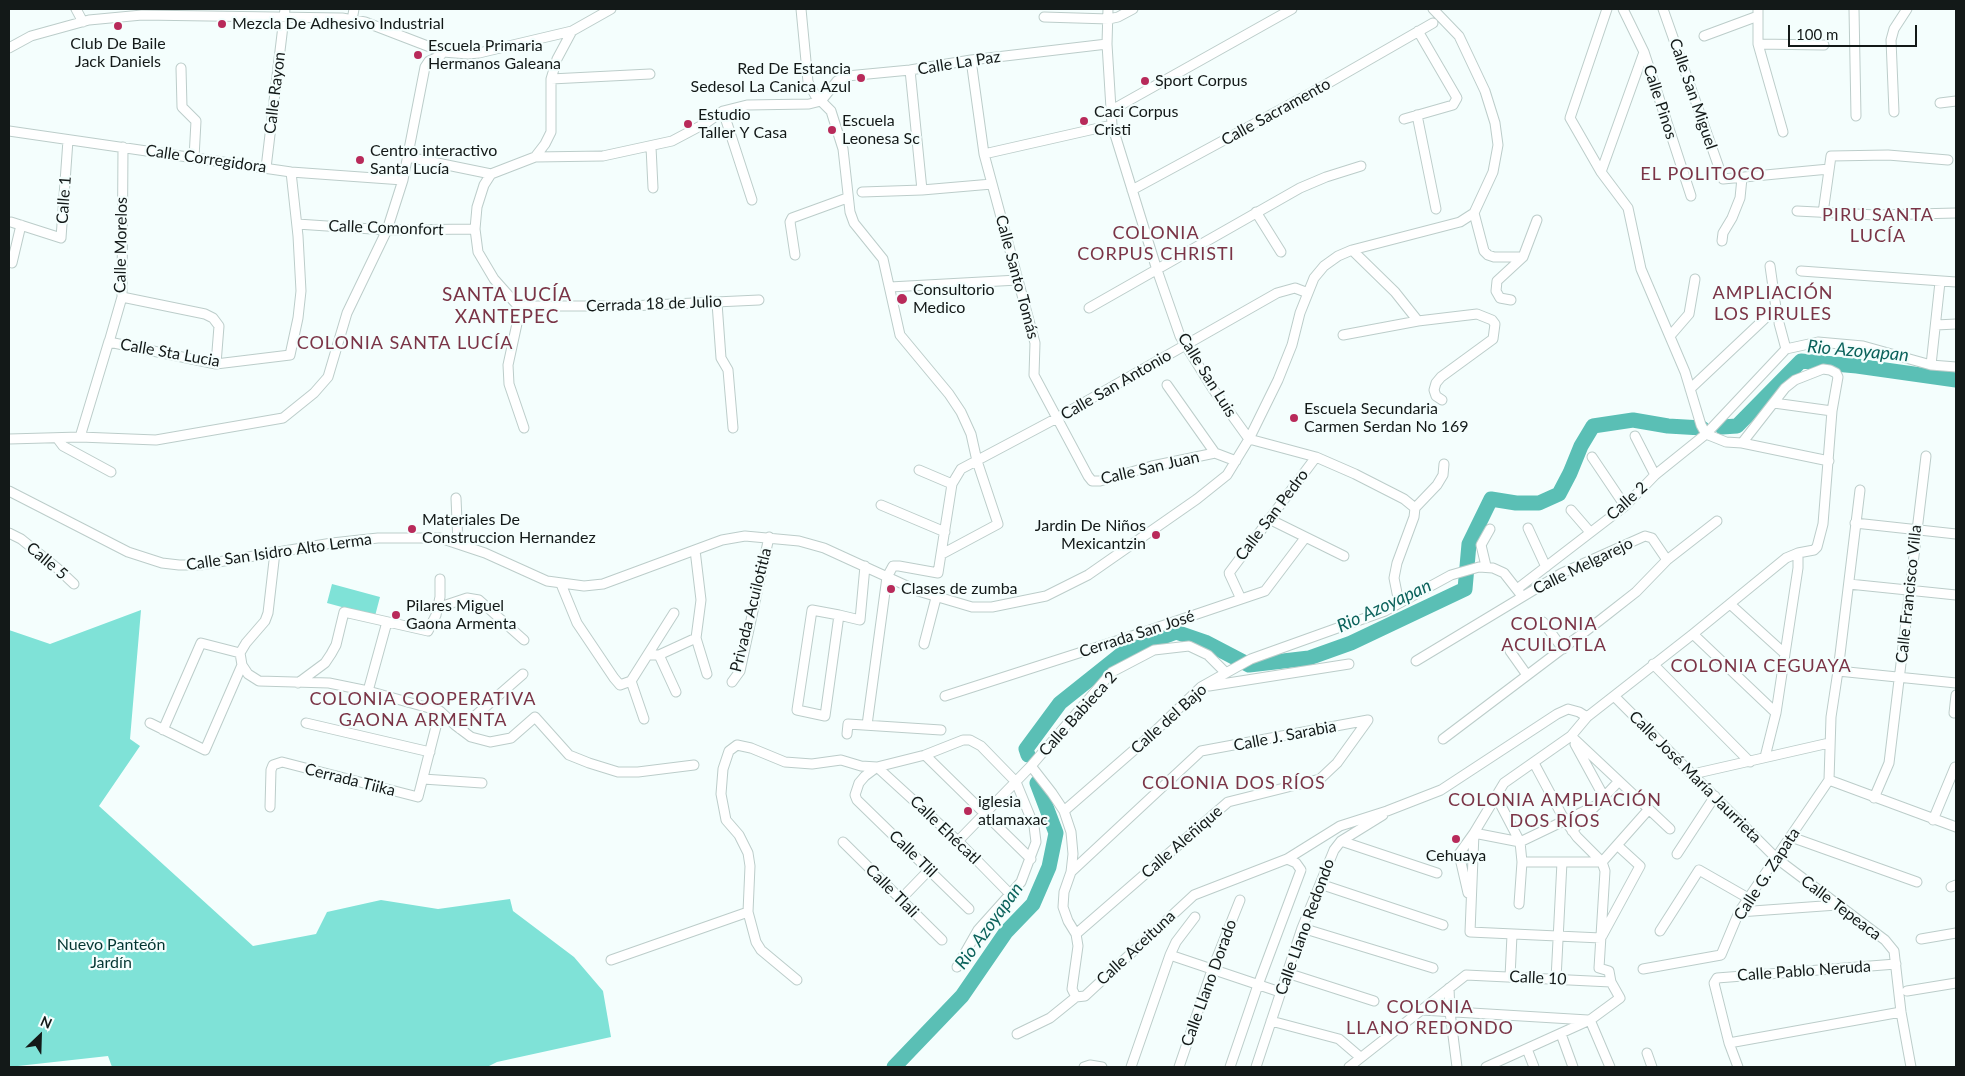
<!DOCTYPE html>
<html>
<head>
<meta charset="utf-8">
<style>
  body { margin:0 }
  #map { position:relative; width:1965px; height:1076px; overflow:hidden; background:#f4fefd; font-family:Lato,sans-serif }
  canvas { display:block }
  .frame { position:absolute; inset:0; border:10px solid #131918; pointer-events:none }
  .north { position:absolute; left:15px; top:1011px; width:50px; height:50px; -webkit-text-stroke:4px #f4fefd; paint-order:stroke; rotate:24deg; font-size:14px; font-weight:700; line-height:20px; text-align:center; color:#131918 }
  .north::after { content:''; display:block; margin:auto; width:18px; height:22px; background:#131918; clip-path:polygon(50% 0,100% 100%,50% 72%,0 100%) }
  .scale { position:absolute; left:1788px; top:25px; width:129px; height:22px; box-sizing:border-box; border:2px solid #131918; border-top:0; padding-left:6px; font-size:15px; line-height:18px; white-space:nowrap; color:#131918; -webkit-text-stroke:4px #f4fefd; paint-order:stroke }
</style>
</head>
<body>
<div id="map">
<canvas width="1965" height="1076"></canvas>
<div class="frame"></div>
<div class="north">N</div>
<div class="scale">100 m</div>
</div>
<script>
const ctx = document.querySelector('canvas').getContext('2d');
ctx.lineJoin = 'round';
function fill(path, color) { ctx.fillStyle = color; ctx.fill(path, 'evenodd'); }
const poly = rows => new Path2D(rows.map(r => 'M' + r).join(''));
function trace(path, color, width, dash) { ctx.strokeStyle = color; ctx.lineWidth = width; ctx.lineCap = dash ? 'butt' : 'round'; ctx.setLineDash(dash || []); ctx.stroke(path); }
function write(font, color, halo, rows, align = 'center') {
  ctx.font = font + ' Lato,sans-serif'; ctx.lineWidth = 4.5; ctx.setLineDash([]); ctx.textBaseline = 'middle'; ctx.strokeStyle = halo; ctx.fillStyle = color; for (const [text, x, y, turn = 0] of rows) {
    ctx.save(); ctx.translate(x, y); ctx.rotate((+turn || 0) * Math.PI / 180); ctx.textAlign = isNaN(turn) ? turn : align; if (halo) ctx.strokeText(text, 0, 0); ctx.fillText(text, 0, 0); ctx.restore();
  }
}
fill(poly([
  [332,584,380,597,375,616,327,603],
  [141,610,130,739,140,746,99,806,253,946,316,934,327,912,381,900,438,909,510,899,513,911,574,957,603,991,611,1037,497,1062,487,1067,112,1067,108,1056,9,1067,9,630,50,644]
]), '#7fe2d7');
trace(poly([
  [1722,427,1737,426,1801,361,1857,366,1956,380],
  [1028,755,1026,749,1060,703,1124,652,1176,632,1205,642,1249,665,1309,658,1351,643,1465,589,1469,544,1491,499,1516,503,1539,503,1559,494,1570,473,1581,446,1593,426,1633,420,1668,426,1702,428],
  [894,1067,962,996,1006,932,1033,904,1049,867,1056,833,1037,783]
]), '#5abfb5', 15);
const minor = poly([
  [76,9,83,22],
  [801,9,808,82,815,95,831,111,843,149,850,212,854,223,883,259,900,335,949,394,961,412,971,434,977,461,998,524,942,554],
  [1108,9,1107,44,1112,125,1157,270,1180,336,1213,389,1249,439,1316,457,1355,474,1404,499,1415,508,1414,517,1397,563,1394,578,1399,603],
  [1607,9,1570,118,1601,172,1628,208,1641,269,1685,372,1701,425,1706,434],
  [1623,9,1644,52,1691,196],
  [1663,9,1723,179,1829,169],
  [1758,9,1758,44,1783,132],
  [1854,9,1856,116],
  [1044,17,1109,19,1118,17,1133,9],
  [352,20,354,9],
  [1704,36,1758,16],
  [1758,44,1824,45],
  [9,48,31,36,89,20,142,15,342,18,365,22,443,52,468,54,479,53,572,31,611,9],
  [971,60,984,154,1035,343,1034,375,1088,476,1092,481,1100,481,1152,466,1215,453,1236,461],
  [181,68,182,107,196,121,194,158],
  [910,70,922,190],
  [551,79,650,74],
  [1940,103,1956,101],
  [723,111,752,200],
  [1110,111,1292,9],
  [1894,112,1891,40,1894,29,1907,9],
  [1417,115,1436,209],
  [1404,119,1453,105,1457,98,1418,31],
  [9,131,291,172,403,180],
  [123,147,122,297,109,342,216,364,290,355,298,318,301,291,298,236,291,172],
  [651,147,653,188],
  [984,154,1112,125],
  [408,157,491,174],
  [535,157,603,156,672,141,706,123,723,111,747,105,809,104,821,101,837,81,847,76,910,70,971,60,1107,44],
  [266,168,285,9],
  [1601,172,1644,52],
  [1132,190,1311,93,1433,23],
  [862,192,922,190,992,184],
  [1797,211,1876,215,1956,213],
  [1256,212,1281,252],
  [1474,213,1484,251,1488,255,1494,257,1523,257],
  [1823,213,1831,156,1888,155,1948,160],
  [11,222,61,238,68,140],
  [297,224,387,230,475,229],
  [1722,241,1723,233,1732,218,1740,198,1742,178],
  [1352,250,1395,292,1418,321],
  [795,255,790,222,792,218,847,198],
  [12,263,21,225],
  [1801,271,1956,282],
  [890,287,1018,280],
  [122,297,205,314,213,318,219,326,216,364],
  [1511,300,1500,298,1496,291,1497,281,1523,257,1537,220],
  [717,303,721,358,728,370,733,428],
  [518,306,629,306,759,300],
  [1089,308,1300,188,1326,177,1361,166],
  [1779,323,1786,349],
  [1936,325,1956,324],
  [1343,335,1418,321,1477,314,1492,320,1495,324,1493,339,1441,377,1436,383,1434,390,1436,396,1442,400],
  [1670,336,1689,314,1695,279],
  [1931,365,1940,282],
  [1167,385,1215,453],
  [1690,389,1776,308,1770,266],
  [1774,403,1832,411],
  [524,428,509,384,508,365,518,319,518,306,494,279,478,252,475,229,477,207,484,185,491,174,535,157,545,144,551,132,551,79,557,59,572,31],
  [1635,436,1655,475],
  [80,437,109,341],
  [57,438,63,446,111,472],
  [9,439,80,437,156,440,283,418,314,393,328,377,347,313,387,230,403,180,425,67,429,61,440,56,443,52],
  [1742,443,1829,461],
  [1592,457,1625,506],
  [919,470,952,484],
  [9,491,128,552,162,563,179,565,200,565,332,543,378,538,440,538,485,553,547,581,584,586,603,584,722,540,745,536,799,541,824,548,918,591,972,607,992,607,1046,596,1088,575,1197,499,1227,475,1249,439,1278,380,1292,345,1300,313,1314,278,1324,266,1338,256,1352,250,1460,222,1474,213,1493,172,1498,145,1495,123,1485,91,1459,36,1433,9],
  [456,498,458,544],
  [881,505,945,532],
  [1415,508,1437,485,1443,475,1444,464],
  [1571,510,1590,532],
  [1269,519,1344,556],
  [1855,523,1956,534],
  [1528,528,1546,567],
  [9,533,21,539,57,568,74,584],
  [695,550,701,600,696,638,707,674],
  [1486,566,1481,545,1490,529],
  [561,584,577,623,614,678,620,685,631,681,674,613],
  [1849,584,1956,595],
  [1517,589,1625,506,1655,475,1706,434,1786,349,1818,342,1863,346,1931,365,1956,367],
  [1241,599,1229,573,1316,457],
  [1730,604,1784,653],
  [437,608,467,598,479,600,524,640],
  [839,615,825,716,797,710,812,610,839,615,860,620,865,566],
  [1543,622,1563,649],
  [1693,634,1776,713],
  [924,644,936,598],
  [1510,651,1527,675],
  [240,653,242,665,248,674,259,681,329,683,368,691,440,711,455,725,471,737,490,742,511,738,535,717,569,755,589,763,618,772,638,772,694,765],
  [240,653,246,643,265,621,268,613,275,552],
  [648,655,659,655,696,638],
  [659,655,676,692],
  [1416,661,1562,573,1645,536,1652,538,1667,560],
  [1653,664,1750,762],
  [1838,671,1956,683],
  [631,681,644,719],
  [732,682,740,671,769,537],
  [298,683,325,663,331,654,336,645,344,612,428,631,436,615,440,597,440,579],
  [1209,686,1349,664],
  [368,691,387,622],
  [945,696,1138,634,1265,591,1305,538],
  [1614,696,1776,858,1885,940,1894,951,1901,1012,1911,1067],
  [1954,713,1956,695],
  [1587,717,1571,736,1504,783,1474,833,1470,932,1601,938],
  [150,723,205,750,242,665],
  [306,723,430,752],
  [867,725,887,577,893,566,899,566,938,573,952,484,961,469,1057,418,1277,293,1295,288,1308,293],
  [460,729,523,674],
  [163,730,201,643,240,653],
  [847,734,848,724,941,730],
  [1571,736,1670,829],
  [1443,739,1599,621,1636,592,1667,560,1717,521],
  [1575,744,1604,797],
  [925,755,1031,859],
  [1765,757,1776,713,1798,568,1798,553],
  [1031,766,1052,793,1064,811,1071,832,1073,854,1071,872,1064,892,1063,907,1068,921,1076,934,1078,946,1072,989,1076,997],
  [1693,774,1829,743],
  [423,779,482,783],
  [1829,780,1956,827],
  [1496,796,1520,842,1522,862,1602,862],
  [1874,798,1889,763,1926,456],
  [270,807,271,770,273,765,282,762,418,797,440,711],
  [1064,811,1149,737,1201,687,1251,659,1385,611,1451,575,1479,567,1493,568,1504,573,1522,596],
  [1933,820,1955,767],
  [1572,831,1619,781],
  [1791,837,1917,882],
  [958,841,1031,766,1112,672,1154,650,1189,646,1208,655,1226,673],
  [1341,841,1437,873],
  [843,842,942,940],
  [1677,854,1715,796],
  [1602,862,1649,809],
  [1071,872,1201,751,1368,720],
  [1320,884,1443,925],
  [1951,887,1956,885],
  [1468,893,1459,854,1474,833,1520,842,1597,805],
  [900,900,929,870],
  [1519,904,1522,862],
  [748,912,756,942,761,950,797,980],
  [1739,912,1837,905],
  [1302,928,1433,968],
  [1660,931,1699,870,1748,898],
  [1076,934,1228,802,1320,779,1337,763,1368,720],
  [1602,936,1640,866,1617,845],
  [1921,939,1956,933],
  [1170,955,1280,992],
  [611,960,748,912,750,866,748,853,739,835,726,820,721,794,723,769,729,751,737,745,751,748,785,762,812,764,841,760,861,766,877,767,958,841,1011,895],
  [957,967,978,930,1021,882,1036,842,1034,826,1016,782,981,746,970,740,963,740,925,755,877,767,865,776,859,783,855,795,857,800,969,909],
  [1643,969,1721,955,1739,912,1829,780,1831,717,1838,671,1860,490],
  [1287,973,1374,1001],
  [1510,977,1512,935],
  [1556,979,1562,862],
  [1449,988,1450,1012,1457,1067],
  [1907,991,1956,983],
  [1076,997,1085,996,1194,895,1287,859,1340,826,1387,811,1441,790,1557,714,1568,709,1579,712,1587,717,1693,634,1786,558,1798,553,1814,550,1817,547,1823,524,1832,411,1838,377,1836,373,1830,370,1823,369,1795,380,1785,388,1742,443,1726,442,1706,434],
  [1422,1010,1588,1020],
  [1590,1020,1610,1067],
  [1271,1021,1339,1039,1360,1057],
  [1017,1034,1050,1018,1076,997],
  [1561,1034,1573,1067],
  [1729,1043,1901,1012],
  [1527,1049,1534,1067],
  [1647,1053,1652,1067],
  [1084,1067,1090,1065,1102,1067],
  [1131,1067,1170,955,1176,942,1195,917],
  [1179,1067,1212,970,1240,900],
  [1230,1067,1258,985,1301,870,1296,863,1287,859],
  [1256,1067,1302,928,1334,850,1341,841,1383,815],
  [1349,1067,1466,975,1611,982],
  [1486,1067,1590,1020,1620,998,1611,982,1609,971,1599,968,1605,871,1602,862,1577,837,1564,819,1534,763],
  [1738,1067,1729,1043,1714,983,1717,978,1896,964]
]);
trace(minor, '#bccdca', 11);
trace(minor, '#fff', 9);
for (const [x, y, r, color] of [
  [222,24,5,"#b82a5a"],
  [118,26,5,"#b82a5a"],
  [418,55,5,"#b82a5a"],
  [861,78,5,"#b82a5a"],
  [1145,81,5,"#b82a5a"],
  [1084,121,5,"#b82a5a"],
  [688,124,5,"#b82a5a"],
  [832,130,5,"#b82a5a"],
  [360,160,5,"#b82a5a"],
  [902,299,6,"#b82a5a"],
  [1294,418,5,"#b82a5a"],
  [412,529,5,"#b82a5a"],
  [1156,535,5,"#b82a5a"],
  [891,589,5,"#b82a5a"],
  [396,615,5,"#b82a5a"],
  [968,811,5,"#b82a5a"],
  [1456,839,5,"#b82a5a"]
]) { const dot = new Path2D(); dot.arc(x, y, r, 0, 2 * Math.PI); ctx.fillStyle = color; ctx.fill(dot); trace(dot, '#f4fefd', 2); }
write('16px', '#131918', '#f4fefd', [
  ["Mezcla De Adhesivo Industrial",232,24],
  ["Club De Baile",118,44,"center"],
  ["Jack Daniels",118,62,"center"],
  ["Escuela Primaria",428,46],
  ["Hermanos Galeana",428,64],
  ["Red De Estancia",851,69,"right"],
  ["Sedesol La Canica Azul",851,87,"right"],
  ["Sport Corpus",1155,81],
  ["Caci Corpus",1094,112],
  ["Cristi",1094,130],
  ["Estudio",698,115],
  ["Taller Y Casa",698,133],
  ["Escuela",842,121],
  ["Leonesa Sc",842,139],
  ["Centro interactivo",370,151],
  ["Santa Lucía",370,169],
  ["Consultorio",913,290],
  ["Medico",913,308],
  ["Escuela Secundaria",1304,409],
  ["Carmen Serdan No 169",1304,427],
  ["Materiales De",422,520],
  ["Construccion Hernandez",422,538],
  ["Jardin De Niños",1146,526,"right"],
  ["Mexicantzin",1146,544,"right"],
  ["Clases de zumba",901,589],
  ["Pilares Miguel",406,606],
  ["Gaona Armenta",406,624],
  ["iglesia",978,802],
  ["atlamaxac",978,820],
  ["Cehuaya",1456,856,"center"]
], 'left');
write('16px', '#131918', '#f4fefd', [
  ["Calle La Paz",959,63,-9],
  ["Calle Rayon",275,93,-83],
  ["Calle San Miguel",1693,94,71],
  ["Calle Pinos",1660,102,72],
  ["Calle Sacramento",1276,112,-29],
  ["Calle Corregidora",206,159,8],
  ["Calle 1",64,200,-86],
  ["Calle Comonfort",386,228,2],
  ["Calle Morelos",121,245,-89],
  ["Calle Santo Tomás",1017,277,75],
  ["Cerrada 18 de Julio",654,304,-2],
  ["Calle Sta Lucia",170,353,10],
  ["Calle San Luis",1207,375,58],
  ["Calle San Antonio",1116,385,-30],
  ["Calle San Juan",1150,468,-13],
  ["Calle 2",1627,501,-42],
  ["Calle San Pedro",1272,515,-53],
  ["Calle San Isidro Alto Lerma",279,552,-8],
  ["Calle 5",47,561,40],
  ["Calle Melgarejo",1583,566,-26],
  ["Calle Francisco Villa",1909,594,-84],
  ["Privada Acuilotitla",751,610,-76],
  ["Cerrada San José",1137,634,-18],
  ["Calle Babieca 2",1078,714,-48],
  ["Calle del Bajo",1169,719,-42],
  ["Calle J. Sarabia",1285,736,-11],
  ["Calle José María Jaurrieta",1695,777,45],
  ["Cerrada Tiika",350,780,14],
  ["Calle Ehécatl",945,830,44],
  ["Calle Aleñique",1182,842,-41],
  ["Calle Tlil",913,854,44],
  ["Calle G. Zapata",1767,874,-57],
  ["Calle Tlali",892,891,45],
  ["Calle Tepeaca",1841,908,37],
  ["Calle Llano Redondo",1305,927,-70],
  ["Calle Aceituna",1136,948,-43],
  ["Calle Pablo Neruda",1804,971,-4],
  ["Calle 10",1538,978,3],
  ["Calle Llano Dorado",1209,983,-70]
]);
write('16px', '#033632', '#f4fefd', [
  ["Nuevo Panteón",111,945],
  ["Jardín",111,963]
]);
ctx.letterSpacing = '1px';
write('18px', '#7a3446', '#f4fefd', [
  ["EL POLITOCO",1703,174],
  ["PIRU SANTA",1878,215],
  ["LUCÍA",1878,236],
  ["COLONIA",1156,233],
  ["CORPUS CHRISTI",1156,254],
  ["AMPLIACIÓN",1773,293],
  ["LOS PIRULES",1773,314],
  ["COLONIA SANTA LUCÍA",405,343],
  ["COLONIA",1554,624],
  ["ACUILOTLA",1554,645],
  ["COLONIA CEGUAYA",1761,666],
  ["COLONIA COOPERATIVA",423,699],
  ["GAONA ARMENTA",423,720],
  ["COLONIA DOS RÍOS",1234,783],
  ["COLONIA AMPLIACIÓN",1555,800],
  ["DOS RÍOS",1555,821],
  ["COLONIA",1430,1007],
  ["LLANO REDONDO",1430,1028]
]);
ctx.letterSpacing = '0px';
write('italic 18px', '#0b625b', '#f4fefd', [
  ["Rio Azoyapan",1858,351,5],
  ["Rio Azoyapan",1384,606,-25],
  ["Rio Azoyapan",989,926,-54]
]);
ctx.letterSpacing = '1px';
write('19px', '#7a3446', '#f4fefd', [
  ["SANTA LUCÍA",507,295],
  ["XANTEPEC",507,317]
]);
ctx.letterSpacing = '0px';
</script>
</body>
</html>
